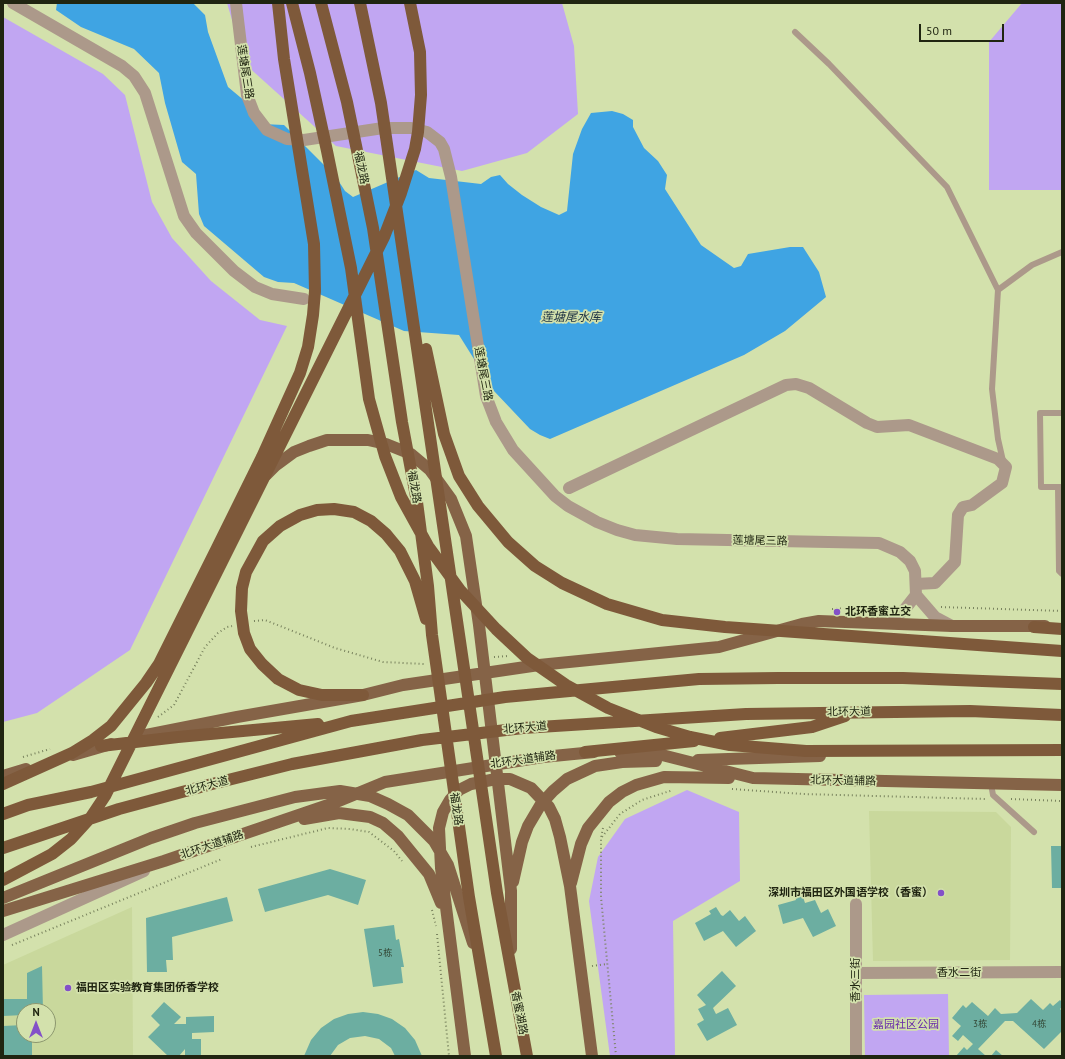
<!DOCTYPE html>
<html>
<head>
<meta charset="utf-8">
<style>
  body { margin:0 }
  #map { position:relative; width:1065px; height:1059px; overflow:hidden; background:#d3e1ac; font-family:"PT Sans",sans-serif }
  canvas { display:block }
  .frame { position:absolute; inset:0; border:4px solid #202511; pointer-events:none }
  .north { position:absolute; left:16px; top:1003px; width:40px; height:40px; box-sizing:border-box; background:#d3e1ac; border:1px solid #8b966e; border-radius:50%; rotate:0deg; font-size:11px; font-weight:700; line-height:16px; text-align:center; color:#202511 }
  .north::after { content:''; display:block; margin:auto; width:14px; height:18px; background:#8350c8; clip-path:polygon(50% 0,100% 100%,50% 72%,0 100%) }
  .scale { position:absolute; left:919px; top:24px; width:85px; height:18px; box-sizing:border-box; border:2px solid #202511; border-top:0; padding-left:5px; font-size:12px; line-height:14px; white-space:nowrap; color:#202511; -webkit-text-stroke:3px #d3e1ac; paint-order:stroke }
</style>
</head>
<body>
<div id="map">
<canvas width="1065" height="1059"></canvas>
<div class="frame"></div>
<div class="north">N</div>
<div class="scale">50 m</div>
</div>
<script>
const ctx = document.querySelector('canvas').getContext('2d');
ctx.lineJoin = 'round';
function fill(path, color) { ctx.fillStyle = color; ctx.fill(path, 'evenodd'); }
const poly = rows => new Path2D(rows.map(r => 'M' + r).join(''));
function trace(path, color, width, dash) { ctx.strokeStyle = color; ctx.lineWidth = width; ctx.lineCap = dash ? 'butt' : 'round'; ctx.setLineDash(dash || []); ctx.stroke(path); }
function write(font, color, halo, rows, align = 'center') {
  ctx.font = font + ' "PT Sans","Noto Sans SC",sans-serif'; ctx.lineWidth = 3.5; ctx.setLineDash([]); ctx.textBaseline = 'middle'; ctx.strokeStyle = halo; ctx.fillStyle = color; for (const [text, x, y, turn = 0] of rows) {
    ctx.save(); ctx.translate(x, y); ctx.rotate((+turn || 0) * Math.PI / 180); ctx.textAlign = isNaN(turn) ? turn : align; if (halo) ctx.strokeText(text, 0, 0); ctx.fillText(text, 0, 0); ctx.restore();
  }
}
fill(poly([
  [869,811,996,812,1011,827,1010,960,873,961],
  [132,907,133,1056,3,1056,3,965],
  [24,1011,48,1011,48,1035,24,1035]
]), '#c9d89c');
fill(poly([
  [227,3,562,3,574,46,578,114,527,153,462,171,336,146,245,64],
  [1022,3,1062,3,1062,190,989,190,989,42],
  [3,17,103,74,125,95,152,202,172,238,211,281,260,320,287,326,130,650,37,713,3,722],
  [687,790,739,812,740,881,673,921,675,1056,610,1056,589,901,598,857,625,819],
  [948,994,949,1056,865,1056,864,995]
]), '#c1a6f2');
fill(poly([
  [57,3,193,3,205,15,208,32,228,87,252,107,262,124,284,125,336,177,345,191,353,197,416,170,429,178,481,184,491,177,500,175,508,184,522,195,541,207,559,215,567,211,573,154,582,129,591,113,612,111,623,114,633,120,633,127,644,148,658,161,667,175,665,189,701,245,734,268,741,266,748,254,790,247,803,247,819,272,826,297,785,331,744,355,550,439,540,435,530,429,494,391,459,335,404,331,294,283,278,282,264,277,204,226,199,214,196,174,182,162,165,103,159,73,134,49,81,27,56,10]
]), '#3fa4e3');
fill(poly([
  [1051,846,1062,846,1062,888,1052,888],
  [330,869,366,880,358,905,328,895,265,912,258,889],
  [802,894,805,903,815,900,821,913,828,909,836,926,813,937,803,918,783,924,778,905,796,900,795,896],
  [227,897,233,921,172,937,173,960,166,960,167,972,147,972,146,918],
  [716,907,721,915,723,916,730,910,739,921,745,916,756,931,736,947,723,931,704,941,695,923,711,914,709,911],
  [394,925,396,940,399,939,404,967,401,967,403,983,373,987,364,929],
  [42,966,43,1011,24,1011,24,1015,3,1016,3,999,27,999,27,973],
  [722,971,736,986,713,1008,716,1014,728,1008,737,1025,707,1041,697,1024,704,1020,698,1009,706,1005,697,995],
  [1031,999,1043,1010,1050,1003,1053,1006,1060,1000,1062,1002,1062,1007,1060,1009,1062,1011,1062,1031,1044,1049,1013,1021,1005,1021,978,1049,986,1056,956,1056,964,1047,967,1050,973,1044,963,1035,958,1041,952,1036,961,1026,952,1018,963,1005,966,1008,972,1002,988,1016,995,1008,1001,1014,1017,1013],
  [164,1002,181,1017,174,1024,186,1024,186,1017,214,1016,214,1032,192,1033,192,1039,201,1039,201,1055,185,1055,185,1049,179,1056,168,1056,148,1037,160,1025,151,1016],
  [363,1012,378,1014,392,1019,405,1028,415,1040,422,1056,395,1056,391,1048,379,1039,365,1036,350,1038,338,1045,330,1056,304,1056,311,1040,321,1028,334,1019,348,1014],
  [24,1025,24,1035,32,1035,32,1056,3,1056,3,1026],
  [996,1050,1003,1056,991,1056]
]), '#6caea1');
trace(poly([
  [941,607,1062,611],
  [832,609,890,606],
  [254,621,265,620,335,648,383,662,424,664],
  [494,657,508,656],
  [158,717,174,705,205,647,218,633,227,627,232,626],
  [23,757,50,749],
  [732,789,803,794,986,799],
  [1011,799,1062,801],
  [603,828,601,838,601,897,616,1056],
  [602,837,620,814,642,800,673,790],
  [251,847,328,828,350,829,369,832,394,851,402,861],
  [432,910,436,926],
  [437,934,449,1056],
  [12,945,222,859],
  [592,966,607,964]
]), '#78825d', 2, [1, 3]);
trace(poly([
  [795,32,829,64,947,187,998,290],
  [1062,413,1040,413,1041,487,1062,487],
  [1003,461,998,439,992,389,998,290,1032,265,1062,252],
  [1058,487,1059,571,1062,574],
  [991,784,993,795,1034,832]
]), '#ac998a', 6);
trace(poly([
  [13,3,122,66,134,76,145,93,184,216,196,233,234,271,255,287,272,294,304,299],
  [236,3,247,95,254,113,267,130,287,139,304,140,383,128,411,128,427,132,440,142,444,149,451,177,486,396,496,422,513,450,555,496,568,506,597,522,617,530,635,535,677,539,879,543,900,552,910,561,915,571,916,595],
  [569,488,786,385,796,384,809,388,867,423,877,427,909,425,998,459,1006,467,1002,483,972,505,963,507,958,515,955,562,935,583,916,584],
  [916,595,935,617,952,626],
  [890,622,905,609,916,595],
  [856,904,856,1056],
  [856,973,1062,972]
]), '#ac998a', 12);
trace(poly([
  [3,935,144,871]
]), '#ac998a', 12);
trace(poly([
  [266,475,275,466,294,452,309,446,327,440,368,440,386,444,411,454,430,470,451,499,466,536,479,625,511,891,511,949],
  [136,737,237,717,363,695,403,685,539,665,719,647,802,624,819,621,952,626,1045,626],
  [620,752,662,755,753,778,1062,785],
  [73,755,111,744],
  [698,760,820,756],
  [3,776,26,769],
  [304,819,339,813,370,817,383,823,398,836,429,874,441,903],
  [513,882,522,842,528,826,541,804,553,791,567,779,595,766,622,762,656,761],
  [571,883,581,844,588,828,609,802,622,792,636,785,664,777,729,778],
  [3,898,151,838,195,823,295,797,340,791,370,796,388,804,408,815,434,841,448,865,473,943],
  [3,911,164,861,334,803,385,782,543,757,594,752],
  [465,1056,441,868,439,828,443,812,450,800,459,790,471,784,496,779,510,779,531,788,549,807,555,819,560,837,570,886,592,1056]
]), '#856347', 12);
trace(poly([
  [292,3,310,73,327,151,351,268,369,399,385,456,401,497,428,546,460,590,496,629,527,658,566,685,608,708,656,727,690,737,730,745,806,751,1062,750],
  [321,3,347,102,373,228,402,422,417,502,428,586,432,635,469,897,496,1056],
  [360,3,381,103,497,893,527,1056],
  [426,349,444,434,459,476,478,506,508,542,535,566,562,583,607,604,662,620,725,627,1062,651],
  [1034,627,1062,629],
  [363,695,322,695,299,690,278,679,262,664,250,649,244,633,241,611,242,588,246,572,263,541,280,526,300,515,317,510,334,509,354,512,371,521,386,534,400,551,415,581,426,619],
  [720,738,812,727,845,716],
  [101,746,178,737,318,724],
  [585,752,694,741],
  [3,784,72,753,93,740,111,726,146,683,159,664,217,548,262,457,300,373,308,347,313,315,315,291,314,244,284,59,278,3],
  [3,814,28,805,91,792,351,721,505,697,699,679,778,678,903,678,1062,684],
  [3,848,119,809,208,785,292,764,422,740,523,728,746,714,970,711,1062,715],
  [3,880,52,854,71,839,91,817,105,796,384,237,401,193,415,149,418,132,421,95,420,52,410,3]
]), '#7e593a', 12);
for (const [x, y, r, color] of [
  [837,612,4,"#8350c8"],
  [941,893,4,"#8350c8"],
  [68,988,4,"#8350c8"]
]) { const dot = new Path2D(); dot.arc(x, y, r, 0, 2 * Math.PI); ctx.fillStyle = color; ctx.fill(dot); trace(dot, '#d3e1ac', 1.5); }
write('9px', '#334735', null, [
  ["5栋",385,953],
  ["3栋",980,1024],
  ["4栋",1039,1024]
]);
write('11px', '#202511', '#d3e1ac', [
  ["莲塘尾三路",245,72,81],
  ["福龙路",361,168,78],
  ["莲塘尾三路",483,374,79],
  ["福龙路",414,487,80],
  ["莲塘尾三路",760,541,1],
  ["北环大道",849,712,-1],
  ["北环大道",525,728,-5],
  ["北环大道辅路",523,760,-8],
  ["北环大道辅路",843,781,1],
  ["北环大道",207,786,-15],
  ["福龙路",456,809,82],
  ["北环大道辅路",212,845,-19],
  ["香水二街",959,973],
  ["香水三街",856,980,-90],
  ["香蜜湖路",519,1013,79]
]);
write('bold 11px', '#202511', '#d3e1ac', [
  ["北环香蜜立交",845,612],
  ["深圳市福田区外国语学校（香蜜）",933,893,"right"],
  ["福田区实验教育集团侨香学校",76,988]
], 'left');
write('11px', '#6627aa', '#d3e1ac', [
  ["嘉园社区公园",906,1025]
]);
write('italic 12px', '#203545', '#d3e1ac', [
  ["莲塘尾水库",571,318]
]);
</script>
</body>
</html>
